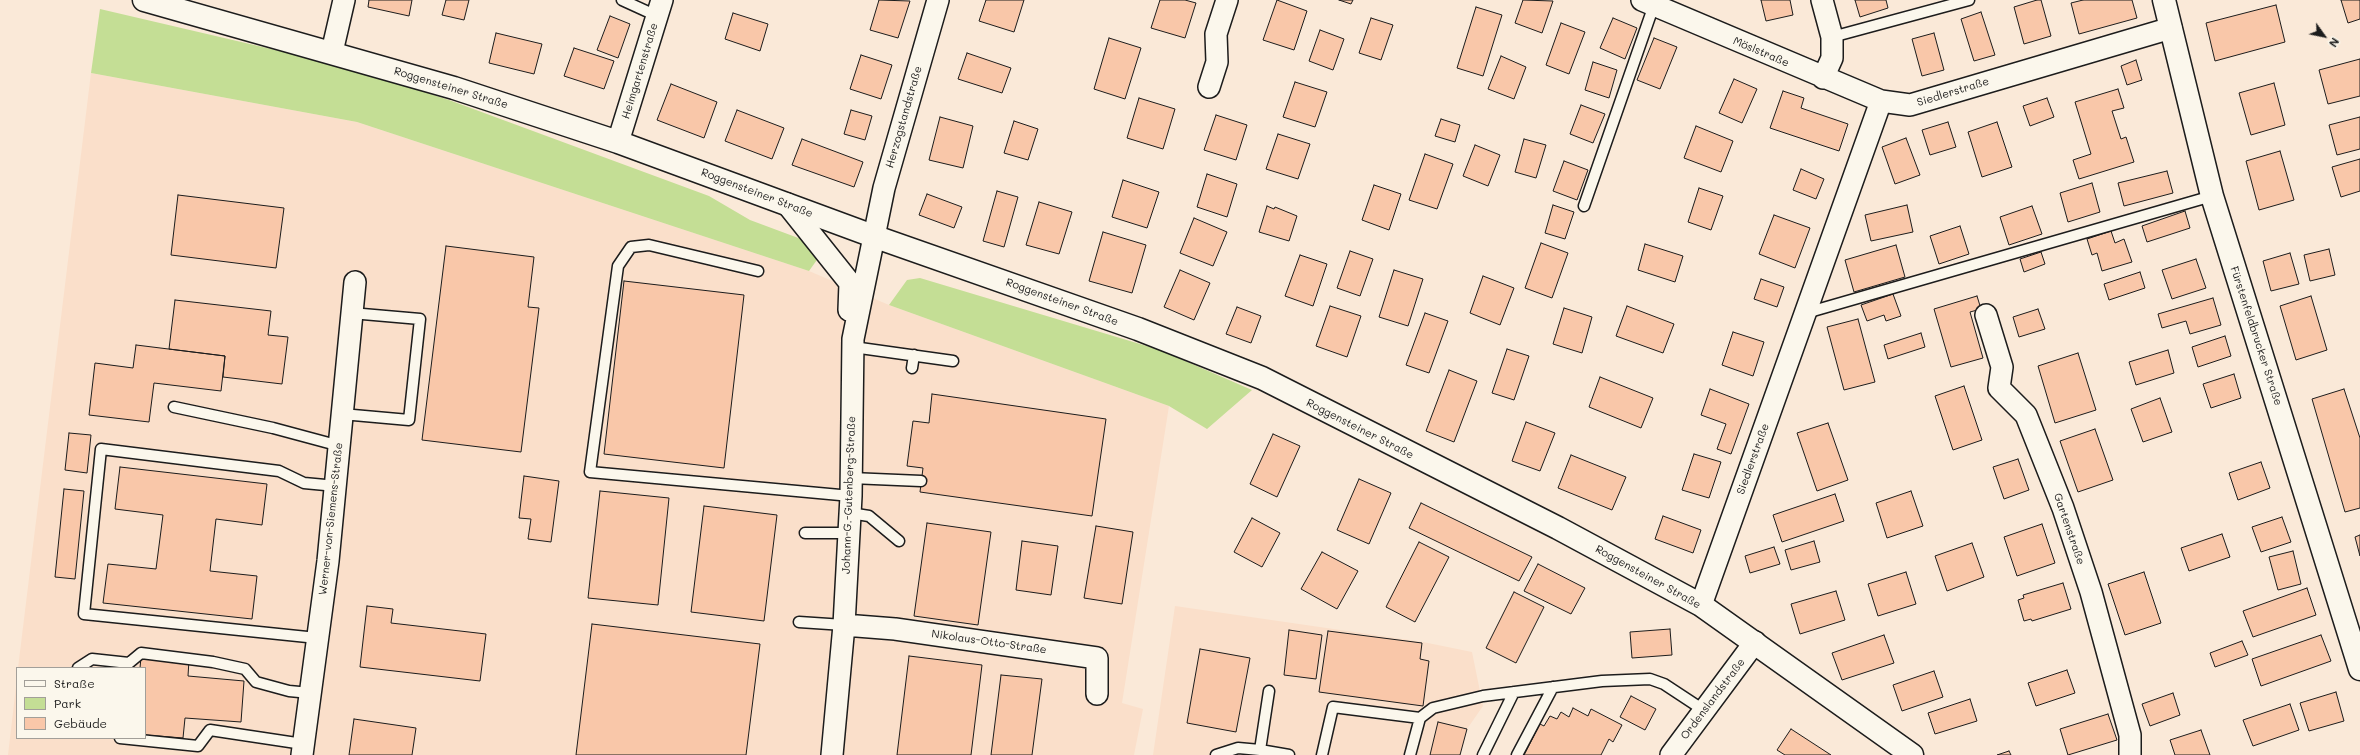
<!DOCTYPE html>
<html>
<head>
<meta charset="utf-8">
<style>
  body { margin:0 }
  #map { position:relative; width:2360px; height:755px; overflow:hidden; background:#fae9d8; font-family:Mali,sans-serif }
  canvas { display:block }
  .legend { position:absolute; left:16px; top:667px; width:130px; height:72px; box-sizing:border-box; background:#fbf7ec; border:1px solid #a29f99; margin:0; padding:5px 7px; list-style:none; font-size:12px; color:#1c1c1c }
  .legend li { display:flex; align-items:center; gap:8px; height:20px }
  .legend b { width:20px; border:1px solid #a29f99 }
  .north { position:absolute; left:2304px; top:16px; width:40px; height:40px; -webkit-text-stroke:3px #fbf7ec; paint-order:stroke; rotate:123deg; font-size:11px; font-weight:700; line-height:16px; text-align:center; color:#1c1c1c }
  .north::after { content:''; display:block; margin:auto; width:14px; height:18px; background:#1c1c1c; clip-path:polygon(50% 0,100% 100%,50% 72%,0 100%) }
</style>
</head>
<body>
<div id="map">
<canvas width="2360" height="755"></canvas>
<ul class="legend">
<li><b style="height:5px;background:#fbf7ec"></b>Straße</li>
<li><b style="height:11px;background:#c4de95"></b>Park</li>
<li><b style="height:11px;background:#f9c7a9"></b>Gebäude</li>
</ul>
<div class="north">N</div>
</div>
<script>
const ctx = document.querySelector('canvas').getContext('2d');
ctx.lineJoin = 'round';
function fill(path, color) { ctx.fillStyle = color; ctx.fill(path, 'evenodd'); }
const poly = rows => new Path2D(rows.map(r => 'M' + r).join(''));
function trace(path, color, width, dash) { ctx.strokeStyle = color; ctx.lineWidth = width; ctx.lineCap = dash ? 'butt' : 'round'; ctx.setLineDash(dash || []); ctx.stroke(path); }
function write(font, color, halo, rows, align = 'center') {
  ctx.font = font + ' Mali,sans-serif'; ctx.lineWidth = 3; ctx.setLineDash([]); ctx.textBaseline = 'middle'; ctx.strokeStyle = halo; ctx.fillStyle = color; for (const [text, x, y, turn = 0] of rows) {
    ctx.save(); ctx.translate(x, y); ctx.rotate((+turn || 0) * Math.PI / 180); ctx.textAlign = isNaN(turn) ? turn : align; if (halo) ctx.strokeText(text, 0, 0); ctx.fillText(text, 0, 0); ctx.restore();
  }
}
fill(poly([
  [91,73,357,122,809,271,889,305,1169,406,1122,703,1143,709,1134,755,8,755,17,678,17,738,145,738,145,668,18,668],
  [1175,606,1423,642,1472,652,1483,706,1467,729,1460,755,1153,755]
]), '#fadfca');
fill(poly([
  [100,9,344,66,449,100,709,196,750,220,801,239,819,251,819,257,809,271,357,122,91,73],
  [920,278,1160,350,1252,390,1207,429,1169,406,889,305,907,280]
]), '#c4de95');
const building = poly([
  [369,0,412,0,409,16,368,7,369,0],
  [446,0,469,0,464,20,442,15,446,0],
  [879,0,910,1,898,38,870,30,879,0],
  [986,0,1024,0,1014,32,979,21,986,0],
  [1160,0,1185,0,1196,3,1185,38,1151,28,1160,0],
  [1277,0,1307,11,1294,50,1263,40,1277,0],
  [1339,0,1353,0,1351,4,1339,0],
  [1523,0,1553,1,1542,33,1515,23,1523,0],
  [1761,0,1790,0,1793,15,1766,21,1761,0],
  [1855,0,1886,0,1888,8,1860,17,1855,0],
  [2037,0,2041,0,2051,36,2024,44,2014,7,2037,0],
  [2083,0,2132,0,2137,18,2079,34,2071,3,2083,0],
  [2341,0,2360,0,2360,19,2348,23,2341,0],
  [2276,5,2285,42,2215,61,2206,23,2276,5],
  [1476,7,1502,15,1483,76,1457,68,1476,7],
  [1981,12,1995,55,1974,61,1961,19,1981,12],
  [733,13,768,24,760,51,725,39,733,13],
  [610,16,630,24,618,58,597,50,610,16],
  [1371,18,1393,25,1381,60,1359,53,1371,18],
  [1613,18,1637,28,1625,59,1600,48,1613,18],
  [1561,23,1585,32,1569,74,1546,65,1561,23],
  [1320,30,1344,39,1333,70,1309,61,1320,30],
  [496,33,542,44,534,74,489,63,496,33],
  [1934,33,1944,70,1922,76,1912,39,1934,33],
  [1109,38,1141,48,1125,99,1094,89,1109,38],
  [1654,38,1677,47,1660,89,1637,80,1654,38],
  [574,48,614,61,604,89,564,76,574,48],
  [967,53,1011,68,1002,93,958,79,967,53],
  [861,55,892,65,881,99,850,89,861,55],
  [1501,56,1526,67,1514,99,1488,89,1501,56],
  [2360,59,2360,96,2328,104,2319,70,2360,59],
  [2136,60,2142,80,2127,85,2121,66,2136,60],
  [1593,62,1617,70,1609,98,1585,90,1593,62],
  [1734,79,1757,89,1742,123,1719,113,1734,79],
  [1295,82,1327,92,1315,127,1283,117,1295,82],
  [2274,83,2285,125,2251,135,2239,93,2274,83],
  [671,84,717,102,704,138,657,120,671,84],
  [2118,89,2124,108,2112,111,2121,139,2126,137,2134,162,2079,179,2073,160,2091,154,2075,102,2118,89],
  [1783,91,1804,98,1801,108,1848,124,1839,151,1770,128,1783,91],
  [1139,98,1175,109,1163,149,1127,138,1139,98],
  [2047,98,2054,117,2030,126,2023,106,2047,98],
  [1581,105,1605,114,1593,143,1570,134,1581,105],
  [737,110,784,128,772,159,725,141,737,110],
  [851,110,872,116,865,140,844,134,851,110],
  [1216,115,1247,125,1236,160,1204,150,1216,115],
  [940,117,973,126,963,168,929,160,940,117],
  [2360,117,2360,149,2337,155,2329,125,2360,117],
  [1441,119,1460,125,1455,142,1435,136,1441,119],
  [1014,121,1038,129,1028,160,1004,153,1014,121],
  [1948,122,1956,147,1930,155,1922,130,1948,122],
  [1997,122,2012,167,1982,177,1968,132,1997,122],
  [1696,126,1733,141,1721,172,1684,158,1696,126],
  [1278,134,1310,144,1298,179,1266,169,1278,134],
  [1906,138,1920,175,1895,184,1882,147,1906,138],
  [802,139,863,162,854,187,792,165,802,139],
  [1524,139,1546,145,1536,178,1515,172,1524,139],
  [1475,145,1500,155,1488,186,1463,176,1475,145],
  [2280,151,2294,200,2259,210,2246,161,2280,151],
  [1425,154,1453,164,1437,209,1409,200,1425,154],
  [2360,159,2360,191,2341,197,2332,167,2360,159],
  [1564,161,1588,170,1577,200,1553,191,1564,161],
  [1801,169,1824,179,1816,199,1793,190,1801,169],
  [2167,171,2173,193,2124,206,2118,183,2167,171],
  [1207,174,1237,184,1227,217,1197,207,1207,174],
  [1123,180,1159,192,1147,228,1112,217,1123,180],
  [2092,183,2100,212,2068,222,2060,193,2092,183],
  [1374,185,1401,194,1389,230,1362,220,1374,185],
  [1699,188,1723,196,1711,230,1688,222,1699,188],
  [997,191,1018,197,1004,247,983,241,997,191],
  [927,194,962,207,954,228,919,215,927,194],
  [178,195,284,208,276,268,171,255,178,195],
  [1039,202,1072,212,1059,254,1026,245,1039,202],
  [1553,205,1574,212,1565,239,1545,233,1553,205],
  [1907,205,1913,232,1871,241,1865,215,1907,205],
  [1267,206,1274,209,1275,207,1297,216,1289,241,1259,232,1267,206],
  [2032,206,2042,234,2009,245,2000,217,2032,206],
  [2185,211,2190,228,2147,242,2142,226,2185,211],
  [1774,215,1810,228,1795,268,1759,254,1774,215],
  [1194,218,1227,232,1213,266,1180,253,1194,218],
  [1960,226,1969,254,1939,264,1930,236,1960,226],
  [2111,231,2115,243,2124,239,2132,262,2102,271,2097,253,2092,255,2087,239,2111,231],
  [1103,232,1146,245,1132,293,1089,281,1103,232],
  [1541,243,1568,253,1552,298,1525,288,1541,243],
  [1645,244,1683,256,1675,282,1638,270,1645,244],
  [1896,245,1905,277,1854,292,1845,260,1896,245],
  [446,246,534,257,528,307,539,308,521,452,422,440,446,246],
  [2329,249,2335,275,2310,281,2304,255,2329,249],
  [1350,251,1373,259,1360,296,1337,288,1350,251],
  [2041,252,2045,264,2024,272,2020,259,2041,252],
  [2290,253,2299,284,2271,291,2263,261,2290,253],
  [1300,255,1327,264,1313,306,1285,296,1300,255],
  [2196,259,2206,288,2172,299,2162,270,2196,259],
  [1180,270,1210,283,1194,320,1164,307,1180,270],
  [1394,270,1423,279,1408,326,1379,317,1394,270],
  [2140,272,2145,288,2109,300,2104,284,2140,272],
  [1483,276,1514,288,1500,325,1470,313,1483,276],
  [1761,279,1784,287,1777,307,1754,299,1761,279],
  [624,281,744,295,724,468,604,454,624,281],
  [1893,294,1901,316,1886,321,1884,315,1867,321,1861,305,1893,294],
  [1977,296,1981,309,1970,312,1983,358,1951,367,1934,309,1977,296],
  [2311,296,2327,350,2296,360,2280,306,2311,296],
  [2213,298,2221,325,2190,334,2186,321,2162,328,2158,314,2213,298],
  [175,300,271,311,268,335,288,337,282,384,223,377,225,356,169,349,175,300],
  [1330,306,1361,316,1347,357,1316,346,1330,306],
  [1627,306,1674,324,1663,353,1616,336,1627,306],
  [1237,307,1261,316,1251,343,1226,334,1237,307],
  [1564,308,1592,317,1582,353,1553,344,1564,308],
  [2038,309,2045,329,2019,337,2013,317,2038,309],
  [1425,313,1448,321,1429,373,1406,365,1425,313],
  [1858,319,1875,382,1844,390,1827,327,1858,319],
  [1733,332,1764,342,1753,376,1722,365,1733,332],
  [1921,333,1925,347,1888,359,1884,345,1921,333],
  [2225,336,2231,356,2198,367,2192,347,2225,336],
  [136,345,225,356,221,391,154,383,149,422,89,415,95,363,133,368,136,345],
  [1507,349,1529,356,1514,400,1492,393,1507,349],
  [2168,350,2174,373,2136,385,2129,362,2168,350],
  [2078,353,2096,410,2055,423,2038,366,2078,353],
  [1449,370,1477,381,1454,442,1426,431,1449,370],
  [2234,374,2241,398,2211,408,2203,384,2234,374],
  [1600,377,1653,398,1641,428,1589,407,1600,377],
  [1964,386,1982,440,1953,450,1935,396,1964,386],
  [1710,389,1749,404,1731,454,1717,449,1726,424,1701,415,1710,389],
  [2344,389,2360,438,2360,508,2345,512,2312,399,2344,389],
  [932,394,1106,419,1092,516,920,492,923,468,907,466,913,421,929,423,932,394],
  [2160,398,2172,432,2143,442,2131,409,2160,398],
  [1526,422,1555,433,1540,471,1512,461,1526,422],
  [1828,423,1848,480,1817,491,1797,433,1828,423],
  [2095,429,2113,480,2078,492,2060,441,2095,429],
  [69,433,91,435,87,473,65,470,69,433],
  [1273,434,1300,446,1277,497,1250,484,1273,434],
  [1694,454,1721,462,1709,498,1682,490,1694,454],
  [1571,455,1626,477,1612,510,1558,488,1571,455],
  [2018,459,2029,490,2004,499,1993,467,2018,459],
  [2261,462,2270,488,2238,500,2229,473,2261,462],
  [120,467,267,484,262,525,216,519,210,571,257,576,252,619,103,603,108,564,156,569,163,515,115,509,120,467],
  [524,476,559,481,551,542,528,539,531,519,519,518,524,476],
  [1359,479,1391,493,1369,544,1337,530,1359,479],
  [64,489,84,491,75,579,55,577,64,489],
  [600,491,669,498,658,605,588,598,600,491],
  [1911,491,1923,526,1887,538,1876,503,1911,491],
  [1835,494,1844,521,1782,542,1773,515,1835,494],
  [1421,503,1532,557,1519,581,1409,528,1421,503],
  [704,506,777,515,764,621,691,612,704,506],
  [1663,516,1701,530,1693,553,1655,539,1663,516],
  [2282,517,2291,542,2261,552,2252,527,2282,517],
  [1252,518,1280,533,1262,567,1234,552,1252,518],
  [927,523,991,532,978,625,914,616,927,523],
  [2042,524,2055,563,2017,576,2004,537,2042,524],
  [1096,526,1133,532,1122,604,1084,598,1096,526],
  [2222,534,2230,557,2189,571,2181,548,2222,534],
  [2360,535,2360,556,2355,537,2360,535],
  [1022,541,1058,546,1051,595,1016,590,1022,541],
  [1814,541,1820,562,1791,570,1785,550,1814,541],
  [1419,542,1449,557,1415,622,1386,607,1419,542],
  [1972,543,1984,577,1947,591,1935,556,1972,543],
  [1774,547,1780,564,1750,573,1745,556,1774,547],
  [2293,551,2301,584,2278,590,2269,557,2293,551],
  [1322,552,1358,571,1337,609,1301,589,1322,552],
  [1538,564,1585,588,1571,614,1524,591,1538,564],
  [1906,572,1916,604,1878,616,1868,584,1906,572],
  [2144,572,2161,623,2125,635,2108,584,2144,572],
  [2063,583,2071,609,2032,621,2031,619,2024,621,2018,600,2024,598,2023,595,2063,583],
  [2307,588,2316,615,2253,637,2243,611,2307,588],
  [1836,591,1845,620,1800,634,1791,604,1836,591],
  [1514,592,1544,607,1516,663,1486,648,1514,592],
  [367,606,393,609,391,623,486,634,480,681,360,667,367,606],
  [592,624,760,644,746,755,576,755,592,624],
  [1670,629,1672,655,1632,658,1630,632,1670,629],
  [1289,630,1322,635,1316,679,1284,675,1289,630],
  [1328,631,1422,643,1420,659,1429,661,1423,706,1319,692,1328,631],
  [1884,635,1894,663,1842,680,1832,653,1884,635],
  [2321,635,2331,661,2261,686,2252,659,2321,635],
  [2242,641,2248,655,2215,667,2210,653,2242,641],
  [1200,649,1250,658,1236,732,1187,723,1200,649],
  [909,656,982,665,971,755,897,755,909,656],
  [141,657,189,660,188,676,244,681,241,722,185,718,183,738,145,735,145,668,140,668,141,657],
  [2067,670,2075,693,2036,706,2028,683,2067,670],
  [1934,671,1943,697,1902,711,1893,685,1934,671],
  [1001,675,1042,679,1032,755,991,755,1001,675],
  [2336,692,2344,721,2309,731,2300,703,2336,692],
  [2173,693,2180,715,2150,726,2142,704,2173,693],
  [1631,696,1656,709,1645,730,1620,717,1631,696],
  [1970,699,1977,721,1935,734,1928,713,1970,699],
  [2290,704,2299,730,2253,746,2243,720,2290,704],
  [1573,708,1588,716,1591,709,1622,725,1613,742,1609,739,1601,755,1524,755,1540,724,1544,726,1550,716,1557,719,1561,712,1569,717,1573,708],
  [2108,714,2117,740,2068,755,2060,729,2108,714],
  [354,719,416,728,412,755,349,755,354,719],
  [1438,722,1467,729,1460,755,1430,755,1438,722],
  [1791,729,1831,755,1785,755,1777,750,1791,729],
  [2201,730,2210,755,2175,755,2170,740,2201,730],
  [2009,751,2011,755,1997,755,2009,751]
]);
fill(building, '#f9c7a9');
trace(building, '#1c1c1c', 1);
const lane = poly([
  [622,0,657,16],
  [1832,37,1969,0],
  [1584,206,1654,5],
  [758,271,649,245,631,247,618,266,590,472,851,496],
  [1806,313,2212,196],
  [853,347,953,361],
  [912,368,914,355],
  [174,407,273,428,340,446],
  [342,414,409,420,420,319,351,313],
  [851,478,921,481],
  [850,513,869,516,899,541],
  [805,533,849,533],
  [799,622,844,625],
  [317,638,84,614,101,449,279,471,304,483,336,486],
  [78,668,92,659,129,663,141,653,213,662,245,669,256,682,289,691,310,693],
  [1269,691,1260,750,1289,755],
  [120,738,198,746,210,730,303,744],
  [1216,755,1238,748,1260,750],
  [1322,755,1333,707,1420,718],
  [1410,755,1420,718,1433,708,1483,696,1602,681,1650,679,1664,684,1705,711],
  [1483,755,1514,692],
  [1517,755,1553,687]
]);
const street = poly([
  [1642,0,1881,101,1910,105,2171,28],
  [1822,0,1832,37,1832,58,1823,78],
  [332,52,344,0],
  [1209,87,1217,62,1216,34,1227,0],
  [618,142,662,0],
  [787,204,850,283,849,310],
  [1986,315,2002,367,1999,388,2026,415,2063,508,2091,592,2130,735,2130,755],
  [1701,605,1881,101],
  [844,625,895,629,1097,658,1097,694],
  [302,755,328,561,355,282],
  [832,755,844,625,851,496,853,339,884,188,938,0],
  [1671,755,1755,642]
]);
const secondary = poly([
  [144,0,454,88,618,142,873,236,1138,329,1262,378,1558,528,1701,605,1912,755],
  [2164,0,2212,196,2360,669]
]);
trace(lane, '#1c1c1c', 13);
trace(street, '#1c1c1c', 24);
trace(secondary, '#1c1c1c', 25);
trace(lane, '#fbf7ec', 10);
trace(street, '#fbf7ec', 21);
trace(secondary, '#fbf7ec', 22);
write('11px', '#1c1c1c', '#fbf7ec', [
  ["Möslstraße",1761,52,23],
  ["Heimgartenstraße",640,71,-73],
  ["Roggensteiner Straße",451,88,17],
  ["Siedlerstraße",1953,92,-17],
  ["Herzogstandstraße",904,117,-74],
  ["Roggensteiner Straße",757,193,21],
  ["Roggensteiner Straße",1062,302,20],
  ["Fürstenfeldbrucker Straße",2256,336,72],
  ["Roggensteiner Straße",1360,429,27],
  ["Siedlerstraße",1753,459,-70],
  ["Johann-G.-Gutenberg-Straße",849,495,-88],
  ["Werner-von-Siemens-Straße",331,519,-84],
  ["Gartenstraße",2069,529,71],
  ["Roggensteiner Straße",1648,577,29],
  ["Nikolaus-Otto-Straße",989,642,8],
  ["Ordenslandstraße",1713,699,-53]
]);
</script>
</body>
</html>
